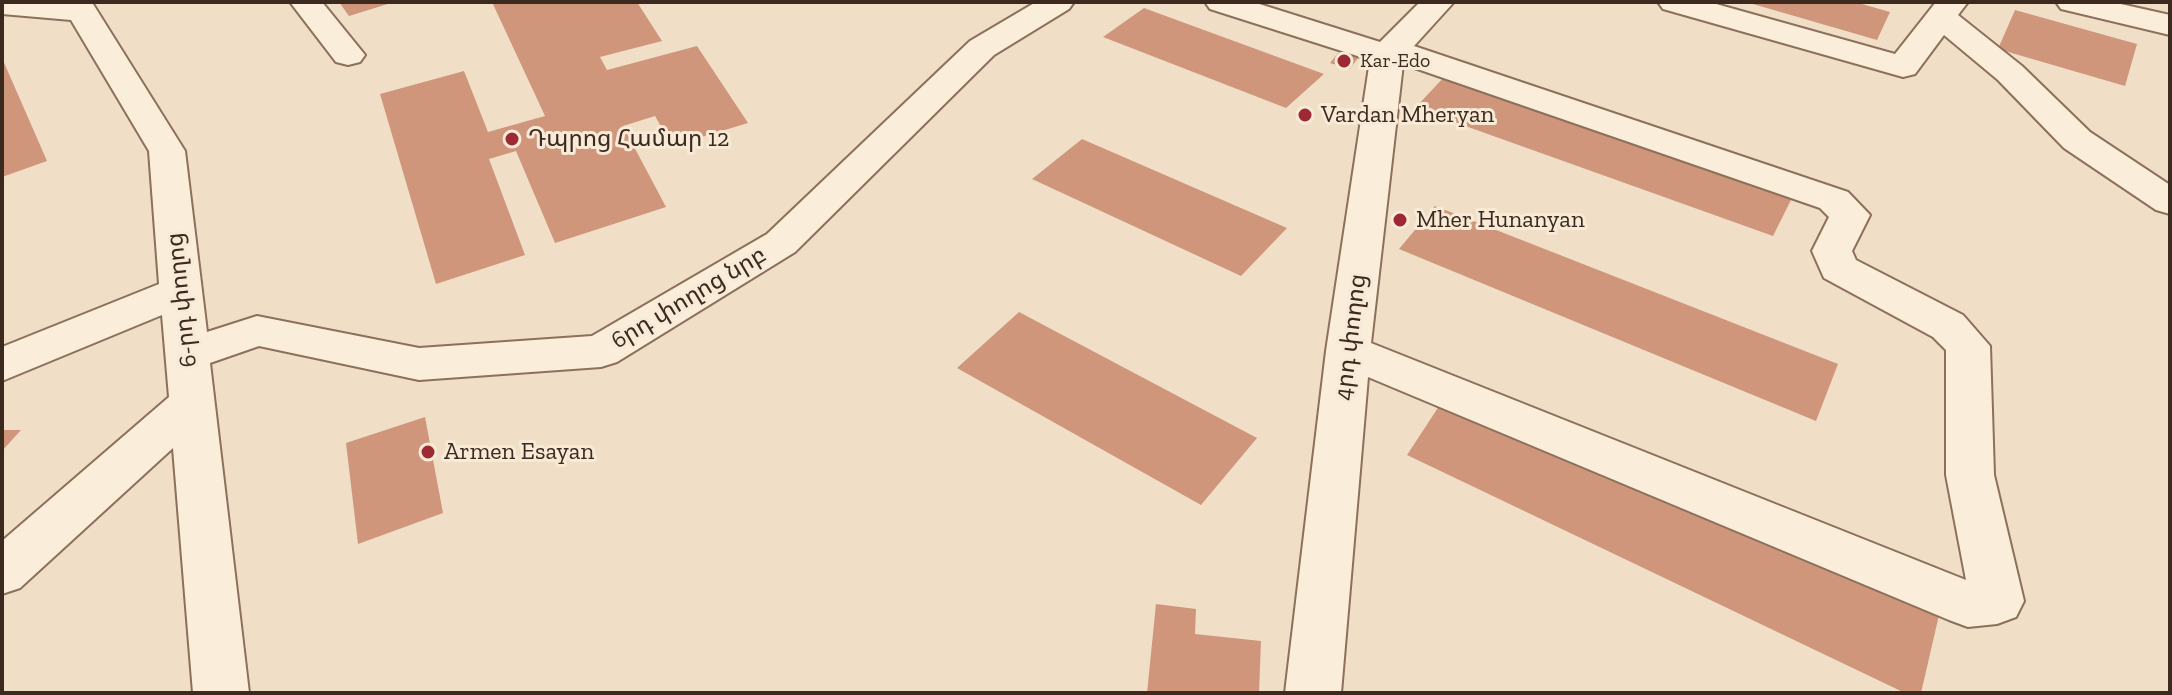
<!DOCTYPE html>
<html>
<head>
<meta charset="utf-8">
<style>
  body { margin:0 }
  #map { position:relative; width:2172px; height:695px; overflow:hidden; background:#f0dfc6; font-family:"Zilla Slab",serif }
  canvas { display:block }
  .frame { position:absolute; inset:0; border:4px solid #3c2a1f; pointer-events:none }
</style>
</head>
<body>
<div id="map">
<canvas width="2172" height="695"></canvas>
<div class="frame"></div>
</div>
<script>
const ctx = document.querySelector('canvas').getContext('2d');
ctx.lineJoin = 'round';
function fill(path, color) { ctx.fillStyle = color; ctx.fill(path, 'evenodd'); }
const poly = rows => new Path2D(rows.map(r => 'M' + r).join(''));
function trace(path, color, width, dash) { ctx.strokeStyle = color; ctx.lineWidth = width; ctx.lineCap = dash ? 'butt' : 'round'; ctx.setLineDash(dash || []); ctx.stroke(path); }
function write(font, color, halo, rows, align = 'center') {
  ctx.font = font + ' "Zilla Slab","Noto Sans Armenian",serif'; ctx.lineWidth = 6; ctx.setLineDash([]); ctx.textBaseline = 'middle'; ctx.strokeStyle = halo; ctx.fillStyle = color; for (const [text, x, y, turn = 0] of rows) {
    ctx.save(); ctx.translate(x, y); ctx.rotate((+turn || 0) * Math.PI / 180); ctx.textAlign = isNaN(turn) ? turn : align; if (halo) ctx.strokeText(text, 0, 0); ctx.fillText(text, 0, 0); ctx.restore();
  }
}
fill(poly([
  [339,2,391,2,391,3,349,16],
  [492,2,637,2,662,41,600,57,607,70,697,46,748,123,672,146,655,116,623,126,666,207,555,243,516,151,489,159,525,255,436,284,380,94,464,71,488,132,545,116],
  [1746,2,1855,2,1890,12,1877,40],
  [1144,8,1324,74,1286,108,1103,37],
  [2015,10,2137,44,2125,86,1998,49],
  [1338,53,1358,58,1350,69,1330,63],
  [2,58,47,161,2,177],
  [1446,75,1794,194,1773,236,1415,108],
  [1082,139,1287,228,1241,276,1032,179],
  [1435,206,1838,364,1816,421,1399,249],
  [1019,312,1257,438,1201,505,957,368],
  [1447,394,1939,615,1921,693,1905,693,1407,455],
  [425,417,443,513,358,544,346,443],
  [2,430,21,430,2,451],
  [1156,604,1196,609,1195,634,1261,641,1259,693,1147,693]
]), '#cf967b');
const minor = poly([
  [2,2,93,4,185,151,207,332,257,316,419,348,592,336,767,234,970,41,1036,2,1074,2,1069,9,994,55,795,252,617,362,601,367,419,380,259,346,210,363,249,693,193,693,173,448,20,588,2,594,2,541,169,397,162,315,2,381,2,347,159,284,149,151,71,20,2,14,2,2],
  [290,2,322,2,365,55,360,62,348,65,336,62,290,2],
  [1205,2,1253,2,1380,42,1420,2,1454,2,1414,46,1848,192,1870,215,1852,251,1856,260,1963,315,1990,346,1994,475,2024,601,2016,617,1997,624,1968,627,1949,620,1368,377,1341,693,1285,693,1326,351,1370,60,1210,9,1205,2],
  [1403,64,1820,208,1829,217,1812,251,1824,278,1933,337,1946,350,1946,475,1966,580,1371,343,1403,64],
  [1658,2,1709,2,1895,54,1936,2,1968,2,1958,15,2022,66,2090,132,2170,185,2170,214,2156,210,2064,148,1998,80,1944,35,1915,74,1903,77,1663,9,1658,2],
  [2056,2,2112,2,2170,15,2170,35,2061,9,2056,2]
]);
trace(minor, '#8c705b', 4);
fill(minor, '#faedda');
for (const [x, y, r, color] of [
  [1344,61,8,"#9d2934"],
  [1305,115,8,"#9d2934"],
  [512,139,8,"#9d2934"],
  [1400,220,8,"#9d2934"],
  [428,452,8,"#9d2934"]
]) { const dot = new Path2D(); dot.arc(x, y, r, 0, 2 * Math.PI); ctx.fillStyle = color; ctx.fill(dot); trace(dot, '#f7ead6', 3); }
write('20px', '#3c2a1f', '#f7ead6', [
  ["Kar-Edo",1360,61]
], 'left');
write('24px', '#3c2a1f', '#f7ead6', [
  ["Vardan Mheryan",1321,115],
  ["Դպրոց Համար 12",528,139],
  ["Mher Hunanyan",1416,220],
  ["Armen Esayan",444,452]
], 'left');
write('24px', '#3c2a1f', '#f7ead6', [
  ["6րդ փողոց նրբ",689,298,-31],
  ["6-րդ փողոց",182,300,-96],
  ["4րդ փողոց",1351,337,-83]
]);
</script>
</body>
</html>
